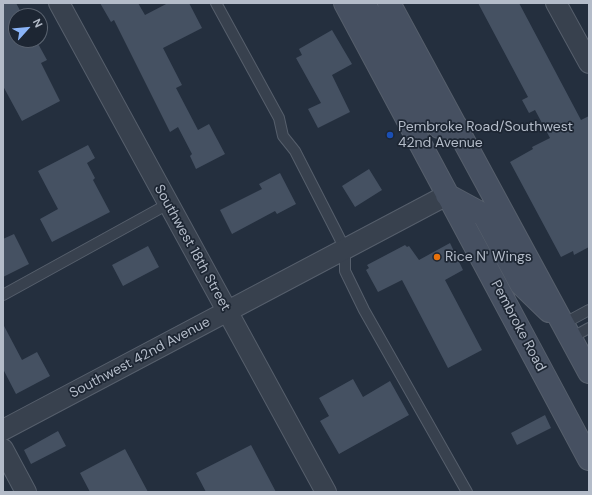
<!DOCTYPE html>
<html>
<head>
<meta charset="utf-8">
<style>
  body { margin:0 }
  #map { position:relative; width:592px; height:495px; overflow:hidden; background:#242f3e; font-family:"DM Sans",sans-serif }
  canvas { display:block }
  .frame { position:absolute; inset:0; border:4px solid #b4bcc9; pointer-events:none }
  .north { position:absolute; left:8px; top:8px; width:40px; height:40px; box-sizing:border-box; background:#1d2633; border:1px solid #59626f; border-radius:50%; rotate:63deg; font-size:11px; font-weight:700; line-height:16px; text-align:center; color:#b4bcc9 }
  .north::after { content:''; display:block; margin:auto; width:14px; height:18px; background:#8ab4f8; clip-path:polygon(50% 0,100% 100%,50% 72%,0 100%) }
</style>
</head>
<body>
<div id="map">
<canvas width="592" height="495"></canvas>
<div class="frame"></div>
<div class="north">N</div>
</div>
<script>
const ctx = document.querySelector('canvas').getContext('2d');
ctx.lineJoin = 'round';
function fill(path, color) { ctx.fillStyle = color; ctx.fill(path, 'evenodd'); }
const poly = rows => new Path2D(rows.map(r => 'M' + r).join(''));
function trace(path, color, width, dash) { ctx.strokeStyle = color; ctx.lineWidth = width; ctx.lineCap = dash ? 'butt' : 'round'; ctx.setLineDash(dash || []); ctx.stroke(path); }
function write(font, color, halo, rows, align = 'center') {
  ctx.font = font + ' "DM Sans",sans-serif'; ctx.lineWidth = 3.5; ctx.setLineDash([]); ctx.textBaseline = 'middle'; ctx.strokeStyle = halo; ctx.fillStyle = color; for (const [text, x, y, turn = 0] of rows) {
    ctx.save(); ctx.translate(x, y); ctx.rotate((+turn || 0) * Math.PI / 180); ctx.textAlign = isNaN(turn) ? turn : align; if (halo) ctx.strokeText(text, 0, 0); ctx.fillText(text, 0, 0); ctx.restore();
  }
}
fill(poly([
  [3,3,16,3,23,16,16,16,16,40,36,40,47,60,41,63,60,101,22,121,3,86],
  [100,3,138,3,145,15,168,3,189,3,202,28,163,48,182,85,176,88,198,130,209,124,225,154,196,169,190,156,192,154,178,127,170,132,114,20,111,22],
  [478,3,519,3,581,120,589,116,589,247,574,255,573,251,561,257,510,162,533,149,532,147,550,138,535,110,529,113,522,100,528,97],
  [332,30,352,64,332,75,350,112,318,128,308,109,321,103,296,58,302,55,299,49],
  [88,145,95,158,87,163,95,178,93,180,110,212,52,242,40,219,58,209,38,171],
  [369,169,382,190,355,207,342,186],
  [280,173,296,204,277,214,275,211,232,234,220,210,262,189,259,184],
  [14,234,29,264,3,277,3,239],
  [450,243,463,270,445,280,482,350,448,368,402,280,378,292,366,270,369,268,367,265,405,245,407,247,409,246,419,260],
  [148,246,159,267,123,286,112,265],
  [3,324,22,360,37,352,50,376,16,394,3,369],
  [353,379,363,397,390,381,409,415,339,454,320,421,329,416,319,398],
  [545,415,551,428,517,445,511,433],
  [58,431,66,446,31,464,24,450],
  [251,445,276,492,206,492,196,473],
  [125,449,148,492,90,492,80,473]
]), '#455162');
const service = poly([
  [216,3,279,118,283,136,295,151,337,233,345,249,345,271,364,310,467,492],
  [3,295,168,204],
  [563,324,589,310],
  [571,338,589,328]
]);
const minor = poly([
  [59,3,326,492],
  [556,3,589,63],
  [3,430,447,195],
  [3,449,26,492]
]);
const secondary = poly([
  [345,3,589,459],
  [363,3,390,45,431,119,439,127,446,128,456,126],
  [389,3,589,372],
  [447,195,484,215,521,284,549,311]
]);
trace(service, '#565f6c', 12);
trace(minor, '#565f6c', 22);
trace(secondary, '#565f6c', 24);
trace(service, '#38414e', 10);
trace(minor, '#38414e', 20);
trace(secondary, '#465061', 22);
for (const [x, y, r, color] of [
  [390,135,4,"#1a4fb4"],
  [437,257,4,"#e8710a"]
]) { const dot = new Path2D(); dot.arc(x, y, r, 0, 2 * Math.PI); ctx.fillStyle = color; ctx.fill(dot); trace(dot, '#1d2633', 1.5); }
write('14px', '#b4bcc9', '#1d2633', [
  ["Pembroke Road/Southwest",398,127],
  ["42nd Avenue",398,143],
  ["Rice N' Wings",445,257]
], 'left');
write('14px', '#b4bcc9', '#1d2633', [
  ["Southwest 18th Street",192,248,61],
  ["Pembroke Road",518,326,62],
  ["Southwest 42nd Avenue",140,358,-28]
]);
</script>
</body>
</html>
